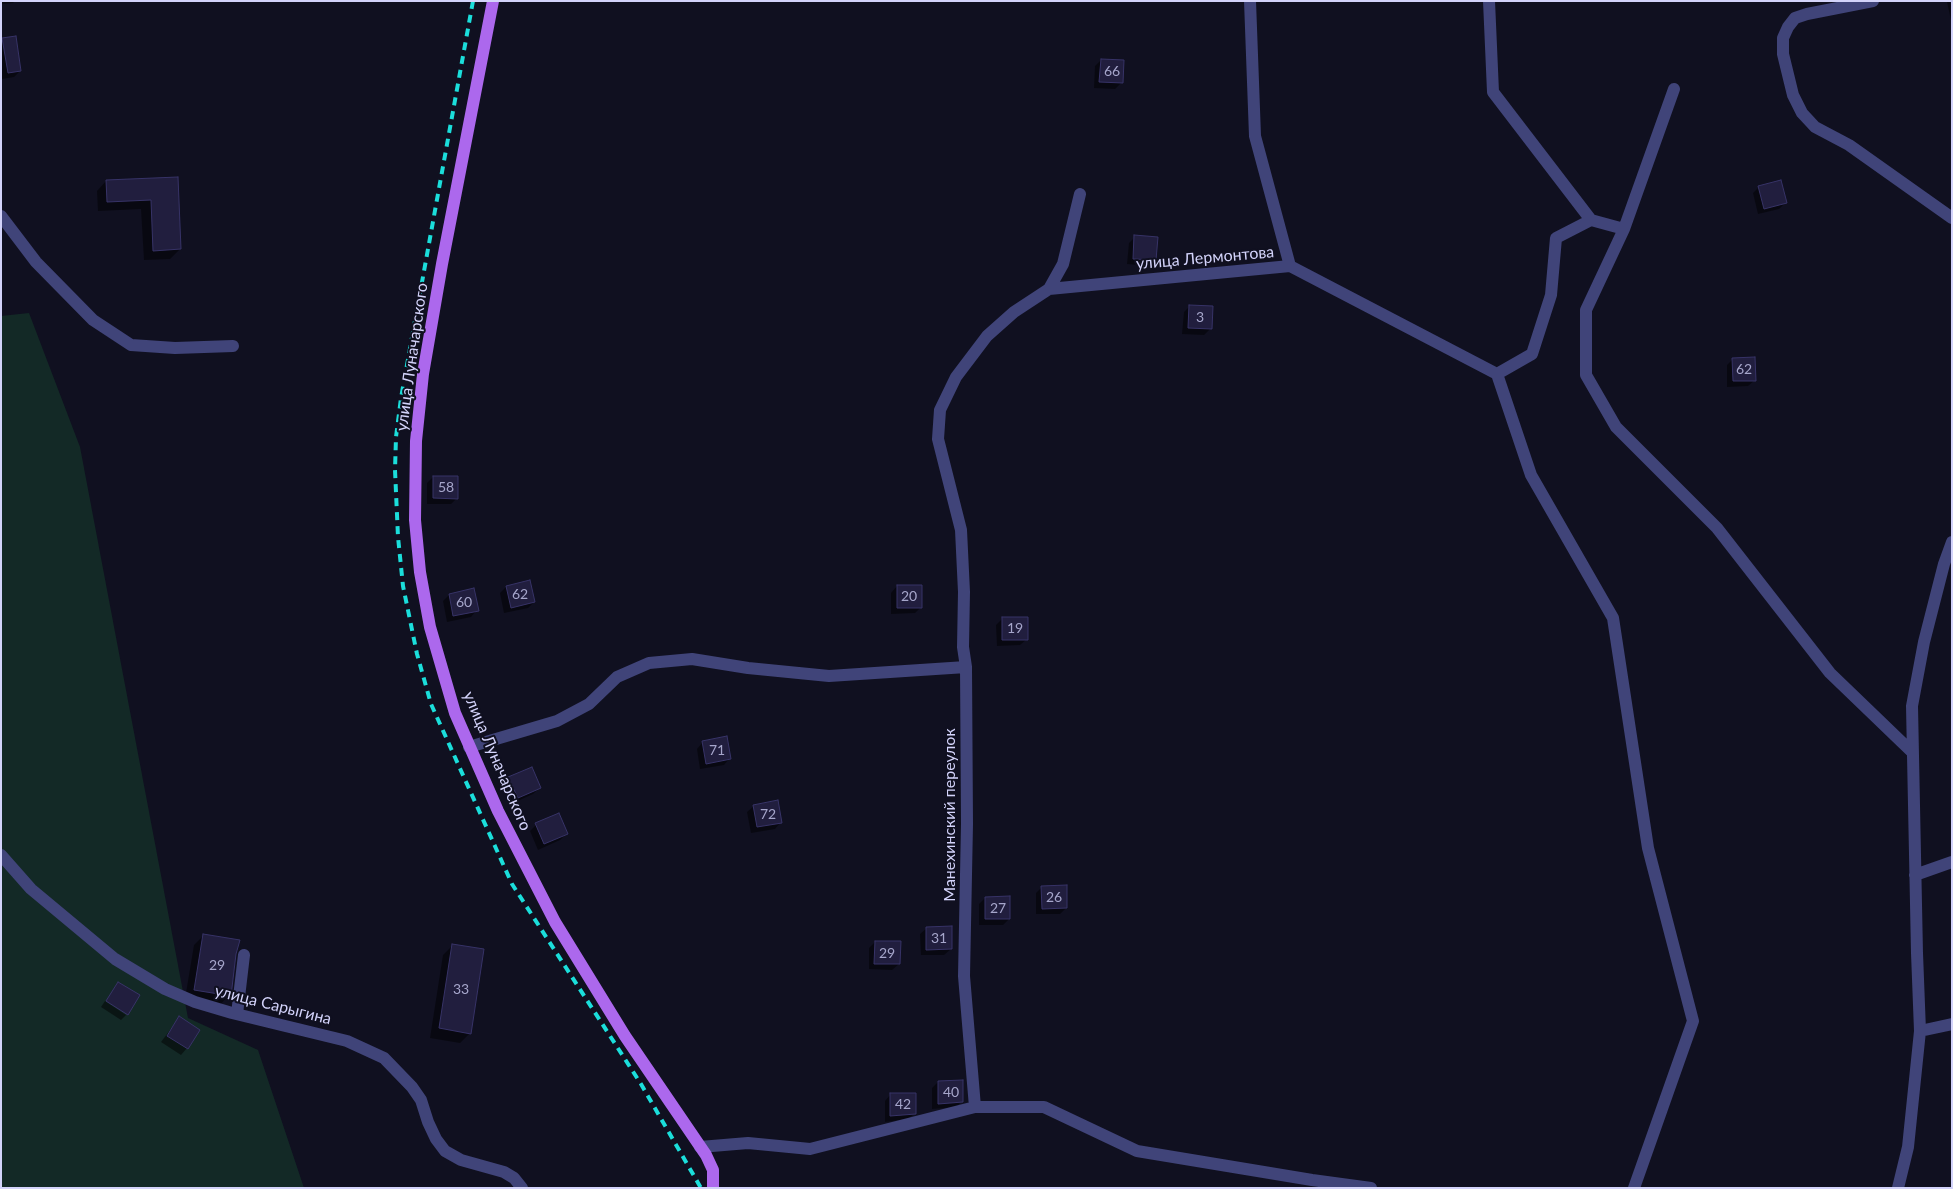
<!DOCTYPE html>
<html>
<head>
<meta charset="utf-8">
<style>
  body { margin:0 }
  #map { position:relative; width:1953px; height:1189px; overflow:hidden; background:#101020; font-family:Lato,sans-serif }
  canvas { display:block }
  .frame { position:absolute; inset:0; border:2px solid #d3d3fa; pointer-events:none }
</style>
</head>
<body>
<div id="map">
<canvas width="1953" height="1189"></canvas>
<div class="frame"></div>
</div>
<script>
const ctx = document.querySelector('canvas').getContext('2d');
ctx.lineJoin = 'round';
function fill(path, color) { ctx.fillStyle = color; ctx.fill(path, 'evenodd'); }
const poly = rows => new Path2D(rows.map(r => 'M' + r).join(''));
function trace(path, color, width, dash) { ctx.strokeStyle = color; ctx.lineWidth = width; ctx.lineCap = dash ? 'butt' : 'round'; ctx.setLineDash(dash || []); ctx.stroke(path); }
function write(font, color, halo, rows, align = 'center') {
  ctx.font = font + ' Lato,sans-serif'; ctx.lineWidth = 4; ctx.setLineDash([]); ctx.textBaseline = 'middle'; ctx.strokeStyle = halo; ctx.fillStyle = color; for (const [text, x, y, turn = 0] of rows) {
    ctx.save(); ctx.translate(x, y); ctx.rotate((+turn || 0) * Math.PI / 180); ctx.textAlign = isNaN(turn) ? turn : align; if (halo) ctx.strokeText(text, 0, 0); ctx.fillText(text, 0, 0); ctx.restore();
  }
}
fill(poly([
  [29,313,80,447,188,1018,258,1050,304,1188,1,1188,1,316]
]), '#132926');
fill(poly([
  [1,1,15,1,13,3,1,4],
  [1952,1,1952,20,1951,20,1947,2],
  [3,39,20,71,14,77,2,79,1,41],
  [1101,60,1121,83,1115,89,1094,88,1095,66],
  [177,178,180,249,170,259,144,260,141,209,98,211,97,191,106,181],
  [1759,187,1785,203,1779,209,1758,214,1753,193],
  [1135,237,1155,260,1149,266,1127,264,1129,243],
  [1190,306,1210,329,1204,335,1182,334,1184,312],
  [1733,359,1755,380,1748,386,1727,387,1727,365],
  [433,477,457,498,451,504,427,504,427,483],
  [897,586,921,607,915,613,891,614,891,593],
  [506,587,534,602,528,608,504,613,500,593],
  [473,590,477,610,471,617,447,622,443,601,449,595],
  [1003,618,1027,639,1020,645,997,646,996,625],
  [703,742,730,758,724,765,700,769,697,749],
  [509,778,539,788,533,794,511,804,503,785],
  [754,806,781,822,775,829,751,833,747,812],
  [536,825,566,834,560,840,538,850,530,831],
  [1042,887,1066,908,1060,914,1036,914,1036,893],
  [985,898,1009,919,1003,925,979,925,979,904],
  [927,928,951,949,944,955,921,955,920,934],
  [204,935,235,954,229,995,220,1005,185,999,194,945],
  [875,942,899,964,892,970,869,969,869,948],
  [452,946,470,1033,460,1043,430,1038,443,955],
  [105,1001,126,1015,121,1020,101,1007],
  [179,1018,187,1048,181,1055,161,1042],
  [938,1082,962,1101,956,1107,932,1109,932,1088],
  [891,1094,915,1113,908,1119,885,1122,885,1101]
]), '#0007');
const building = poly([
  [16,36,21,71,8,73,2,38,16,36],
  [1101,59,1124,60,1123,83,1099,82,1101,59],
  [178,177,181,249,153,251,151,200,107,202,106,180,178,177],
  [1781,180,1787,203,1764,209,1758,186,1781,180],
  [1134,235,1158,237,1156,260,1133,259,1134,235],
  [1189,305,1213,306,1212,329,1188,328,1189,305],
  [1755,357,1756,381,1733,381,1732,358,1755,357],
  [433,476,458,476,458,499,433,498,433,476],
  [530,580,535,602,511,608,506,586,530,580],
  [897,585,922,585,922,608,897,608,897,585],
  [474,588,479,611,453,616,449,594,474,588],
  [1002,617,1028,617,1028,640,1002,640,1002,617],
  [727,736,731,759,706,764,702,741,727,736],
  [532,767,541,788,518,798,508,777,532,767],
  [778,800,782,823,757,827,753,805,778,800],
  [559,813,568,834,544,844,535,823,559,813],
  [1067,885,1067,908,1042,909,1041,886,1067,885],
  [1010,896,1010,919,985,919,985,897,1010,896],
  [952,926,952,949,926,950,926,927,952,926],
  [203,934,240,940,236,954,231,996,194,990,203,934],
  [875,941,901,941,900,964,874,964,875,941],
  [452,944,484,949,471,1034,439,1028,452,944],
  [118,982,140,995,128,1015,106,1001,118,982],
  [179,1016,200,1030,188,1049,167,1036,179,1016],
  [963,1080,963,1102,938,1104,938,1081,963,1080],
  [890,1093,916,1093,916,1114,890,1116,890,1093]
]);
fill(building, '#211e3e');
trace(building, '#373367', 1);
trace(poly([
  [1489,1,1493,92,1591,220],
  [1873,1,1807,14,1795,18,1788,27,1783,38,1783,54,1793,95,1802,113,1815,127,1849,145,1952,218],
  [1,216,36,262,93,320,131,345,175,348,233,346],
  [1624,229,1586,310,1586,375,1616,427,1717,528,1830,673,1911,751],
  [1290,266,1497,374,1532,354,1551,295,1556,238,1591,220,1624,229,1674,89],
  [1049,289,1290,266,1255,136,1250,1],
  [1497,374,1531,475,1613,618,1648,848,1693,1021,1634,1188],
  [469,747,557,721,589,704,617,677,649,663,692,659,748,668,829,676,966,667],
  [1,855,31,889,115,959,165,989,195,1002,232,1013,347,1041,384,1058,412,1087,421,1100,428,1122,436,1139,445,1151,461,1160,504,1172,514,1178,522,1188],
  [1915,875,1952,862],
  [237,1014,244,955],
  [1920,1031,1952,1024],
  [975,1107,1044,1107,1137,1151,1312,1180,1371,1188],
  [700,1147,748,1143,810,1149,975,1107,964,976,967,824,966,667,963,647,964,592,961,530,938,439,940,410,956,377,987,336,1014,312,1049,289,1063,264,1080,194],
  [1898,1188,1908,1147,1920,1031,1917,953,1912,706,1924,642,1944,564,1952,542]
]), '#404479', 12);
trace(poly([
  [493,1,442,264,423,374,416,441,415,520,420,572,430,627,455,713,498,811,555,922,625,1036,706,1155,713,1170,713,1188]
]), '#ac68ed', 12);
trace(poly([
  [473,1,401,398,396,437,395,470,398,537,403,586,417,654,431,704,512,884,641,1084,701,1188]
]), '#1bdedb', 4, [8, 6]);
write('14px', '#a6a6cb', null, [
  ["66",1112,71],
  ["3",1200,317],
  ["62",1744,369],
  ["58",446,487],
  ["62",520,594],
  ["20",909,596],
  ["60",464,602],
  ["19",1015,628],
  ["71",717,750],
  ["72",768,814],
  ["26",1054,897],
  ["27",998,908],
  ["31",939,938],
  ["29",887,953],
  ["29",217,965],
  ["33",461,989],
  ["40",951,1092],
  ["42",903,1104]
]);
write('16px', '#d3d3fa', '#101020', [
  ["улица Лермонтова",1205,258,-5],
  ["улица Луначарского",412,357,-82],
  ["улица Луначарского",497,761,67],
  ["Манехинский переулок",950,815,-90],
  ["улица Сарыгина",273,1005,14]
]);
</script>
</body>
</html>
